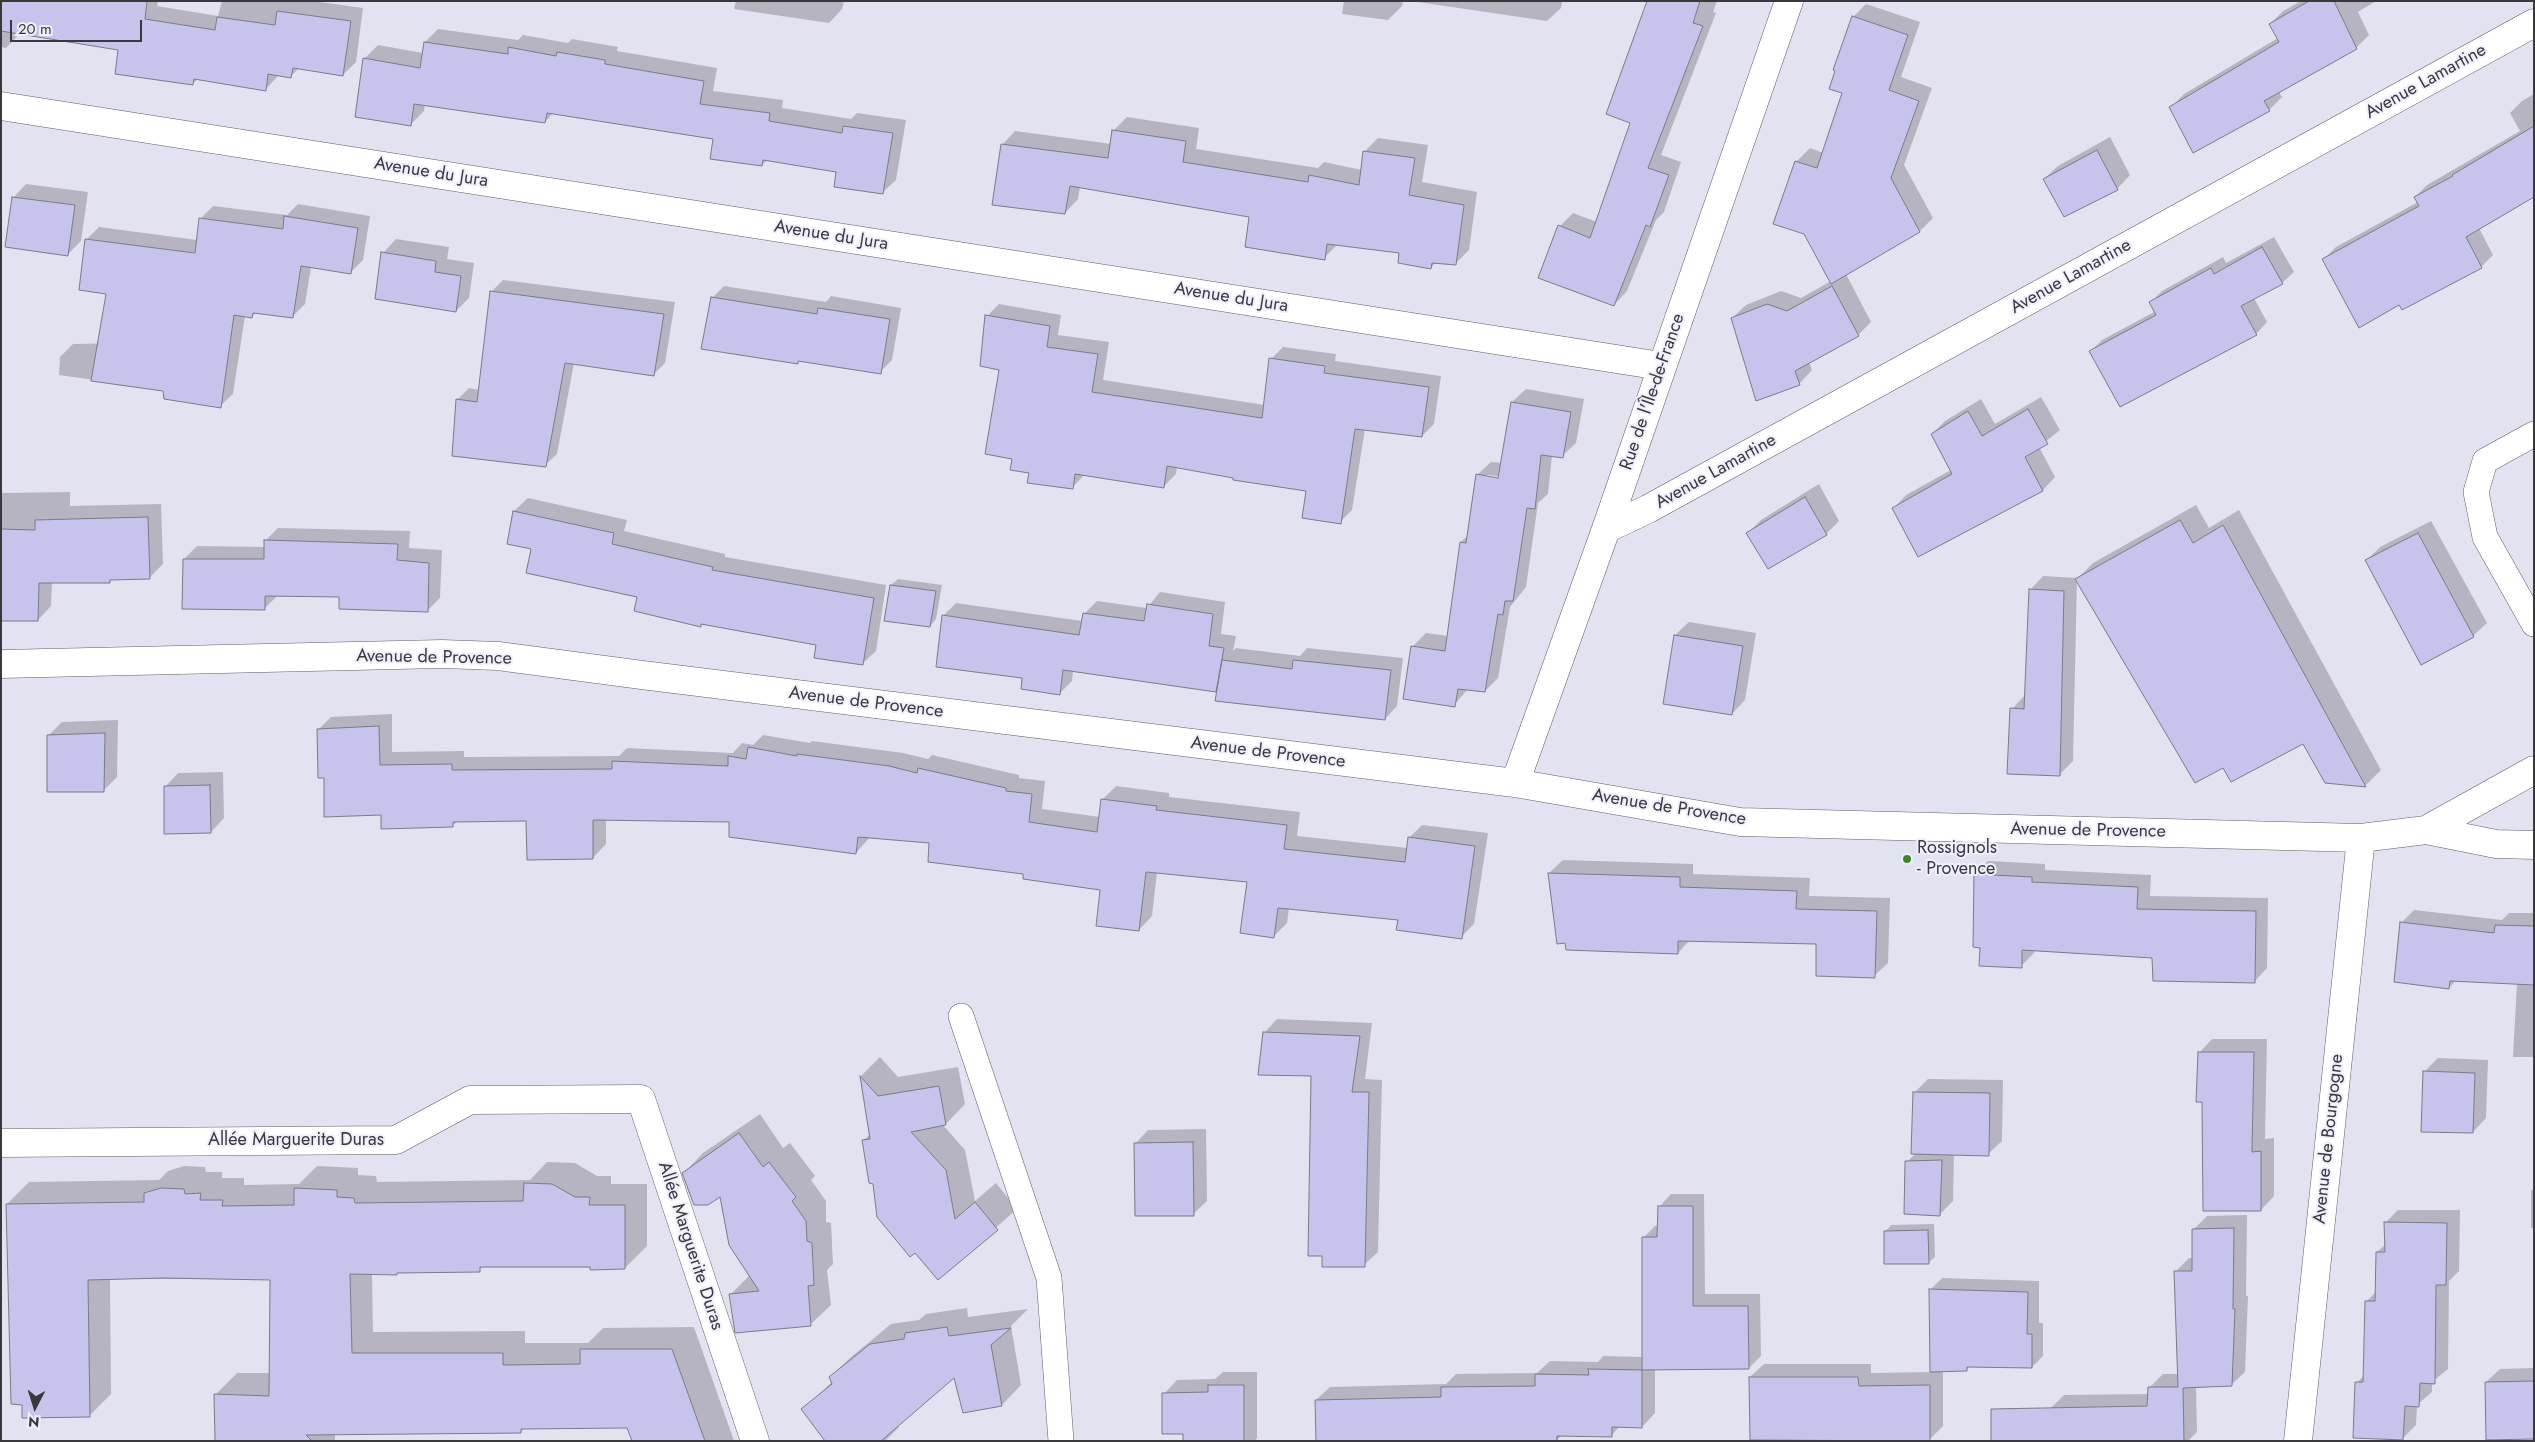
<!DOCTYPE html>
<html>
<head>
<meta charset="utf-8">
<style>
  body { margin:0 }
  #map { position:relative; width:2535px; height:1442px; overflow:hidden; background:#e3e2f0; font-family:Jost,sans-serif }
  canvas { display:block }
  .frame { position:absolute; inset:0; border:2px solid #38383d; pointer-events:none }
  .north { position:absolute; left:10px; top:1382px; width:50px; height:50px; -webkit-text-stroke:4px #f0effd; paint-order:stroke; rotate:185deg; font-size:14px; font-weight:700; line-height:20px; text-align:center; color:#38383d }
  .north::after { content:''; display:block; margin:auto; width:18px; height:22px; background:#38383d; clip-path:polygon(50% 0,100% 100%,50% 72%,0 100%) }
  .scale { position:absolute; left:10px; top:20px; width:132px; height:22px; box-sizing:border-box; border:2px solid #38383d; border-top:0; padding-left:6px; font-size:15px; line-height:18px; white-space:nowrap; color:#38383d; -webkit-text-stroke:4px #f0effd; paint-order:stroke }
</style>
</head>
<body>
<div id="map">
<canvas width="2535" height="1442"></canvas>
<div class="frame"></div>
<div class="north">N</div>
<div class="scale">20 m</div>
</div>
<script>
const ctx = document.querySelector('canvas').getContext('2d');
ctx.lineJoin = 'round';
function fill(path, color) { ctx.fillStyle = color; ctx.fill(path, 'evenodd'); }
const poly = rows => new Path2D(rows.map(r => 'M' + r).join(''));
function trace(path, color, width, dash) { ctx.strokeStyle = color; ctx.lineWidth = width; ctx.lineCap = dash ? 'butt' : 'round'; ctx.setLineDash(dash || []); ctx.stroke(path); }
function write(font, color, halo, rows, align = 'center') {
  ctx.font = font + ' Jost,sans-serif'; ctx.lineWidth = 4; ctx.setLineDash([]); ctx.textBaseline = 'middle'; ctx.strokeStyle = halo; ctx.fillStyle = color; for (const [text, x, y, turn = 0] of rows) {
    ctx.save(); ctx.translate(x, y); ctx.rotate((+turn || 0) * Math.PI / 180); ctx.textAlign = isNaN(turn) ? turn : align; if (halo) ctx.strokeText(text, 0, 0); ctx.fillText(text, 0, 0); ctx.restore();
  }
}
fill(poly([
  [1,1,158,1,157,6,218,16,222,1,313,1,363,8,356,62,343,75,299,68,291,76,279,75,265,90,198,79,192,84,119,49,20,33,6,48,1,47],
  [736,1,844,1,842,9,829,23,734,9],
  [1344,1,1403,1,1402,6,1388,20,1342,14],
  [1411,1,1562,1,1561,8,1547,21],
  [1648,1,1717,1,1713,12,1716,13,1661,155,1681,162,1664,212,1656,220,1627,291,1614,305,1560,226,1573,213,1597,222,1632,123],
  [2301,1,2376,1,2358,12,2369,35,2356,48,2279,92,2282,97,2269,110,2171,107,2184,94,2278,38,2270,24,2283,11],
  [1866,4,1920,22,1901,77,1932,88,1904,165,1933,218,1920,231,1846,274,1871,322,1858,335,1809,362,1812,370,1799,384,1732,318,1746,305,1781,291,1801,298,1831,281,1805,233,1775,224,1797,161,1810,148,1823,153,1843,92,1853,17],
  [438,29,518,40,523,35,568,43,572,39,618,47,617,51,717,68,713,91,783,100,782,108,851,119,857,113,906,120,896,180,882,193,837,171,767,160,762,165,714,138,553,113,545,122,425,104,424,111,411,124,364,59,378,45,423,53,425,42],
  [2534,94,2534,196,2479,228,2493,255,2481,267,2399,303,2324,259,2336,247,2418,202,2415,197,2427,185,2520,131,2510,113,2522,101],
  [1127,117,1199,128,1196,149,1318,168,1324,162,1362,170,1364,152,1378,138,1428,145,1422,182,1477,192,1469,250,1455,264,1436,262,1431,268,1401,252,1338,244,1324,258,1251,216,1080,186,1078,199,1065,213,1002,145,1015,131,1112,144,1114,130],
  [2110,137,2130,175,2117,189,2044,179,2058,166],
  [26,184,88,192,81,241,68,254,13,198],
  [298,204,370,216,363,260,350,273,311,267,305,304,292,317,256,312,252,317,245,316,233,394,220,406,165,390,59,375,60,357,73,344,169,342,107,293,87,239,99,227,197,240,200,219,213,206,287,215],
  [2274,237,2294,272,2282,283,2254,298,2267,322,2256,334,2091,351,2102,340,2156,311,2151,302,2162,291,2223,257,2226,263],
  [396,239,449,247,447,259,474,263,469,298,456,311,383,253],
  [503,280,675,302,665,363,653,375,574,363,557,454,545,465,457,400,469,388,480,390,491,292],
  [724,286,826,302,831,296,901,308,892,360,880,372,800,360,798,362,712,298],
  [999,304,1061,315,1058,335,1109,342,1103,380,1265,405,1271,359,1283,347,1336,354,1335,361,1441,376,1434,424,1422,436,1365,429,1352,510,1340,522,1308,490,1177,466,1176,474,1164,486,1085,474,1072,488,1030,472,1013,458,1001,369,987,316],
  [1526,389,1584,399,1576,443,1562,456,1552,455,1548,494,1538,503,1526,587,1510,607,1498,678,1485,691,1468,689,1454,705,1412,647,1426,633,1448,636,1461,542,1469,534,1477,475,1491,462,1502,463,1512,402],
  [1487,475,1505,477,1504,480,1487,477],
  [2041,397,2060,430,2039,447,2055,477,2043,490,1919,556,1894,508,1906,495,1951,470,1932,434,1945,421,1981,399,1995,424],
  [1819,484,1839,521,1826,534,1748,533,1761,520],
  [70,492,70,506,161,504,163,564,150,577,113,578,109,582,52,582,51,606,38,620,1,620,1,493],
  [528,498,627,520,624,531,725,554,725,557,886,585,876,651,862,664,817,644,703,623,700,625,532,548,514,511],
  [2196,505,2209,528,2239,510,2381,770,2366,785,2325,782,2303,742,2223,766,2077,579,2073,761,2059,775,2012,709,2025,695,2030,590,2043,576,2078,578,2093,563],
  [2431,521,2487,623,2473,636,2367,560,2380,547],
  [278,528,410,531,409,548,442,550,440,598,427,611,340,595,277,596,264,609,184,559,197,546,265,547,265,541],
  [898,579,942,585,936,619,930,626,891,585],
  [1160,592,1225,602,1221,634,1236,636,1233,651,1236,648,1300,656,1307,648,1403,658,1397,706,1385,719,1219,687,1216,690,1073,670,1072,681,1059,694,1024,677,943,616,956,603,1082,621,1084,614,1097,601,1147,608],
  [1689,622,1756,633,1745,700,1732,714,1675,635],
  [392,714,392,752,464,751,464,757,619,756,627,748,733,753,742,743,753,745,763,735,810,743,812,741,903,753,928,759,932,755,1019,775,1019,778,1045,781,1042,809,1100,817,1103,799,1116,786,1169,793,1169,797,1300,812,1297,836,1408,848,1409,838,1422,825,1488,833,1474,924,1461,937,1399,919,1289,908,1287,923,1274,936,1248,881,1157,872,1152,916,1139,930,1102,889,1024,873,931,842,870,837,856,853,730,821,606,819,606,844,593,858,527,820,458,821,452,826,382,814,325,777,318,730,331,717],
  [118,720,117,777,103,791,49,735,62,722],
  [223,772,224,818,211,832,165,787,178,773],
  [1563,860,1693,864,1693,874,1810,878,1809,896,1890,898,1888,963,1874,976,1818,943,1690,940,1678,953,1549,873],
  [1988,861,2045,864,2045,870,2151,875,2150,896,2268,898,2267,968,2254,982,2153,957,2035,950,2034,953,2021,966,1982,947,1975,875],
  [2414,910,2502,920,2509,913,2534,913,2534,1057,2513,1057,2517,983,2456,980,2449,988,2401,923],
  [1277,1019,1372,1023,1365,1079,1382,1080,1378,1252,1364,1265,1312,1075,1264,1033],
  [2212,1039,2267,1039,2265,1139,2274,1138,2274,1196,2261,1210,2203,1101,2199,1053],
  [880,1057,898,1077,958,1067,965,1104,946,1124,942,1124,965,1150,975,1201,996,1183,1017,1209,939,1278,874,1183,863,1141,871,1133,861,1076],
  [2438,1058,2488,1060,2486,1118,2473,1132,2424,1072],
  [1928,1079,2003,1080,2002,1141,1988,1154,1954,1153,1953,1201,1939,1215,1907,1162,1916,1153,1915,1092],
  [760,1114,783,1148,790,1143,815,1176,811,1180,826,1201,826,1222,831,1223,833,1264,827,1270,831,1305,811,1324,730,1295,750,1275,720,1195,684,1173,703,1153],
  [1206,1129,1207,1201,1193,1214,1135,1144,1148,1130],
  [547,1162,575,1163,597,1176,611,1176,611,1184,647,1184,647,1246,625,1268,485,1265,479,1270,372,1273,373,1332,525,1331,525,1343,588,1343,603,1328,694,1327,734,1441,634,1441,628,1427,524,1428,521,1432,335,1434,335,1441,216,1441,215,1395,237,1373,271,1373,272,1279,110,1279,111,1394,89,1416,7,1204,29,1182,159,1180,168,1171,184,1166,205,1167,206,1172,222,1172,222,1178,244,1178,244,1185,299,1184,317,1166,358,1168,358,1175,376,1176,377,1182,530,1180],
  [2534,1188,2534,1228,2531,1228,2531,1191],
  [1671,1194,1704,1194,1705,1294,1760,1294,1761,1356,1749,1368,1655,1369,1655,1413,1642,1427,1620,1426,1611,1436,1562,1435,1557,1440,1316,1400,1330,1387,1446,1384,1456,1374,1537,1373,1550,1361,1598,1362,1603,1356,1643,1357,1643,1238,1655,1226,1659,1226,1659,1207],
  [2398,1210,2460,1210,2459,1271,2449,1281,2448,1369,2432,1382,2432,1392,2417,1405,2416,1425,2402,1439,2357,1383,2365,1374,2366,1302,2376,1292,2377,1252,2386,1244,2385,1223],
  [2247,1215,2246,1296,2248,1296,2245,1372,2231,1385,2196,1386,2197,1432,2188,1441,2051,1441,2050,1409,2064,1395,2149,1394,2149,1388,2163,1374,2179,1374,2175,1272,2189,1258,2193,1258,2194,1229,2207,1216],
  [1934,1224,1935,1257,1928,1263,1885,1232,1891,1225],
  [1942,1278,2039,1281,2039,1323,2043,1323,2043,1356,2032,1367,1970,1366,1967,1370,1943,1370,1943,1426,1930,1439,1795,1441,1750,1377,1764,1364,1871,1364,1871,1373,1931,1372,1930,1290],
  [967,1308,968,1317,1028,1309,1011,1326,1021,1385,1002,1405,955,1376,898,1425,899,1427,885,1441,826,1441,802,1410,833,1381,830,1377,850,1358,891,1324,919,1320,926,1314],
  [2534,1368,2534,1438,2486,1382,2500,1369],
  [1223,1372,1257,1372,1257,1438,1255,1441,1184,1441,1184,1433,1164,1394,1177,1380,1215,1379]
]), '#0003');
const building = poly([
  [1,1,147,1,145,19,215,30,217,17,275,25,277,11,351,21,343,76,293,68,291,78,268,74,266,91,194,79,193,85,115,74,118,50,1,31,1,1],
  [1647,1,1700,1,1693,23,1703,26,1648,168,1669,175,1650,227,1646,225,1614,306,1538,278,1558,225,1590,238,1630,123,1606,114,1647,1],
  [2309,1,2334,1,2357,49,2264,101,2270,111,2193,153,2169,107,2279,42,2269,24,2309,1],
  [1852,16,1908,35,1889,90,1919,101,1891,178,1920,232,1831,284,1804,234,1773,224,1795,161,1817,168,1842,93,1829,89,1835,71,1833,70,1852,16],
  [424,42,508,54,508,47,556,56,557,52,605,60,605,64,704,81,700,104,770,113,769,121,842,133,843,126,893,133,883,194,834,187,836,172,763,160,762,166,710,159,713,139,547,113,545,123,414,104,411,126,355,117,363,58,420,68,424,42],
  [2534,126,2534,197,2466,237,2482,268,2402,310,2399,305,2359,328,2322,259,2419,206,2414,197,2453,176,2452,175,2534,126],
  [1112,130,1186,141,1183,162,1308,182,1309,175,1359,185,1363,151,1415,158,1409,195,1464,205,1456,265,1432,263,1431,269,1398,263,1399,253,1327,244,1325,260,1245,247,1249,217,1070,186,1065,214,992,205,1001,144,1108,158,1112,130],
  [2097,150,2118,190,2064,217,2043,179,2097,150],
  [12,197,75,205,68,256,5,247,12,197],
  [284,216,358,228,351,274,301,266,293,318,253,313,252,318,234,315,221,408,164,399,163,391,91,381,106,294,79,290,85,239,195,253,199,218,283,229,284,216],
  [2262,247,2283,284,2241,306,2257,335,2120,407,2089,351,2156,315,2149,302,2211,268,2214,274,2262,247],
  [381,252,436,261,435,272,461,276,456,312,375,299,381,252],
  [1832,286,1859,336,1795,371,1800,385,1756,401,1731,318,1767,304,1787,311,1832,286],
  [490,291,664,314,654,376,565,363,546,467,452,456,456,399,477,402,490,291],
  [711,297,817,314,818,308,890,319,881,374,798,361,798,364,701,349,711,297],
  [985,315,1050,326,1047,347,1098,354,1092,392,1262,418,1269,358,1325,366,1324,373,1429,387,1422,437,1355,429,1341,524,1302,518,1306,491,1233,480,1233,478,1167,466,1164,488,1075,474,1073,489,1027,483,1029,473,1010,470,1012,459,985,454,999,370,980,366,985,315],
  [1511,402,1571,412,1563,458,1541,455,1535,509,1527,508,1513,601,1505,601,1503,615,1498,614,1485,692,1458,689,1455,707,1403,699,1411,646,1445,651,1460,542,1466,543,1476,474,1498,478,1511,402],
  [2028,409,2048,444,2025,457,2043,491,1918,557,1892,508,1952,474,1931,434,1968,411,1982,436,2028,409],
  [1805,497,1827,535,1768,569,1746,533,1805,497],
  [513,511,614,533,612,544,713,567,712,570,874,598,863,665,814,658,816,645,701,624,701,627,634,611,637,597,526,573,531,549,507,544,513,511],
  [148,517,150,579,110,580,110,583,39,583,38,621,1,621,1,529,35,530,35,520,148,517],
  [2180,520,2193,543,2223,525,2366,787,2325,783,2303,744,2231,782,2223,768,2195,783,2075,579,2180,520],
  [2418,533,2474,637,2421,665,2365,560,2418,533],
  [264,540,398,544,397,560,429,563,428,612,339,609,339,597,265,596,265,610,182,609,183,559,264,559,264,540],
  [890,585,936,591,930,627,884,621,890,585],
  [2029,589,2064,591,2060,776,2007,774,2010,708,2024,709,2029,589],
  [1147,604,1213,614,1209,646,1224,648,1216,692,1063,670,1060,695,1021,689,1022,678,936,667,942,615,1079,635,1083,613,1144,621,1147,604],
  [1674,635,1743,646,1732,715,1663,704,1674,635],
  [1222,660,1292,669,1293,660,1391,670,1385,720,1215,701,1222,660],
  [379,726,380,765,452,764,452,770,612,769,612,761,728,766,728,756,746,759,748,747,797,756,797,754,889,766,917,773,918,768,1006,788,1006,791,1032,794,1029,822,1097,832,1101,799,1157,806,1156,810,1287,825,1284,849,1405,862,1408,837,1475,846,1462,939,1396,930,1398,920,1278,908,1274,938,1240,933,1247,882,1146,872,1139,931,1096,926,1100,890,1023,879,1023,874,928,862,929,843,858,837,856,854,729,837,729,822,593,820,593,859,527,860,526,821,453,822,453,827,381,829,381,815,324,817,324,778,318,778,317,729,379,726],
  [105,733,104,792,47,792,47,735,105,733],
  [210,785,211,833,164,834,164,786,210,785],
  [1548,873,1680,877,1680,887,1797,891,1796,909,1877,911,1875,978,1816,976,1816,944,1678,941,1678,954,1566,950,1565,943,1557,944,1548,873],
  [1974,874,2032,877,2032,882,2138,887,2137,909,2256,911,2255,983,2153,981,2152,958,2022,950,2022,968,1979,966,1980,948,1973,947,1974,874],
  [2400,922,2494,933,2495,925,2534,926,2534,985,2450,981,2449,989,2394,982,2400,922],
  [1263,1032,1360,1036,1352,1092,1369,1092,1365,1267,1322,1267,1322,1256,1308,1256,1311,1076,1258,1075,1263,1032],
  [2198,1052,2254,1052,2252,1152,2261,1151,2261,1211,2203,1211,2202,1102,2196,1102,2198,1052],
  [2423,1071,2475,1073,2473,1133,2421,1132,2423,1071],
  [860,1076,878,1096,939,1086,946,1125,911,1132,946,1170,955,1219,975,1202,998,1230,938,1280,915,1253,910,1257,877,1217,873,1184,869,1183,862,1140,870,1139,860,1076],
  [1913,1092,1990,1093,1989,1156,1911,1154,1913,1092],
  [739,1133,763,1167,769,1162,796,1197,792,1201,806,1221,807,1241,812,1243,814,1285,808,1286,811,1326,735,1333,729,1294,759,1291,729,1245,720,1197,708,1205,694,1205,682,1173,739,1133],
  [1193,1142,1194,1216,1135,1216,1134,1143,1193,1142],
  [1942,1160,1940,1216,1904,1214,1905,1161,1942,1160],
  [524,1183,552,1184,575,1197,590,1197,589,1205,625,1205,625,1269,590,1270,590,1267,480,1267,480,1272,397,1273,397,1275,350,1274,352,1353,503,1353,503,1365,580,1364,580,1349,672,1349,705,1441,632,1441,627,1428,521,1429,521,1433,306,1435,312,1441,215,1441,214,1394,269,1396,270,1280,163,1278,88,1280,90,1417,22,1418,22,1405,11,1404,6,1204,144,1202,144,1193,161,1188,184,1189,185,1194,201,1193,200,1200,223,1200,222,1206,294,1205,294,1188,337,1190,337,1197,354,1198,355,1203,523,1201,524,1183],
  [1658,1206,1693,1206,1693,1306,1748,1306,1749,1369,1642,1370,1642,1237,1657,1237,1658,1206],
  [2384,1222,2447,1223,2446,1285,2436,1285,2435,1384,2420,1383,2419,1407,2405,1406,2403,1440,2353,1438,2355,1382,2363,1382,2365,1301,2375,1301,2376,1252,2385,1252,2384,1222],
  [2234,1228,2233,1309,2235,1309,2232,1386,2183,1388,2184,1441,1991,1441,1991,1409,2147,1406,2148,1387,2178,1387,2174,1271,2192,1271,2192,1229,2234,1228],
  [1928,1230,1929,1264,1884,1264,1884,1231,1928,1230],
  [1929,1289,2028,1292,2027,1334,2032,1334,2032,1368,1967,1367,1967,1371,1930,1372,1929,1289],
  [947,1327,949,1336,1011,1328,991,1345,1002,1406,963,1413,954,1378,881,1441,825,1441,801,1409,832,1384,829,1377,870,1344,904,1339,905,1333,947,1327],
  [1588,1369,1642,1370,1642,1428,1612,1427,1612,1437,1557,1436,1557,1441,1316,1441,1315,1400,1441,1397,1441,1387,1535,1386,1535,1374,1589,1375,1588,1369],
  [1749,1377,1858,1377,1859,1386,1930,1385,1930,1441,1750,1440,1749,1377],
  [2534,1381,2534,1439,2486,1440,2485,1382,2534,1381],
  [1208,1385,1244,1385,1244,1441,1183,1441,1183,1434,1162,1434,1162,1393,1208,1392,1208,1385]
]);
fill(building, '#c6c3ed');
trace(building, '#7b7a86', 1);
const lane = poly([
  [2534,434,2485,461,2476,492,2485,537,2534,624],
  [961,1016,1049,1278,1061,1441]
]);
const street = poly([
  [1,106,1661,366],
  [1606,529,1648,509,2534,23],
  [1,664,442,654,498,656,642,675,1515,783,1740,822,2361,838,2426,830,2496,844,2534,845],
  [1515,783,1606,529,1789,1],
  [2426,830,2534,770],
  [1,1143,396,1140,470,1100,641,1099,755,1441],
  [2298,1441,2361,838]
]);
trace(lane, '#5e5d69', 26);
trace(street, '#5e5d69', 29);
trace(lane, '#fff', 25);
trace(street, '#fff', 28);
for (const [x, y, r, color] of [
  [1907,859,5,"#428427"]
]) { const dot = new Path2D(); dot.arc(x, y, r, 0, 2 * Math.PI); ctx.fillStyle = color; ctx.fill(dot); trace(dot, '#f0effd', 2); }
write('18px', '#38383d', '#f0effd', [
  ["Avenue Lamartine",2426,82,-29],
  ["Avenue du Jura",431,173,9],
  ["Avenue du Jura",831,236,9],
  ["Avenue Lamartine",2071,277,-29],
  ["Avenue du Jura",1231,298,9],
  ["Rue de l'Île-de-France",1653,392,-71],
  ["Avenue Lamartine",1716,472,-29],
  ["Avenue de Provence",434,658,1],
  ["Avenue de Provence",866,703,7],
  ["Avenue de Provence",1268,753,7],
  ["Avenue de Provence",1669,808,9],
  ["Avenue de Provence",2088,831,1],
  ["Avenue de Bourgogne",2329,1139,-84],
  ["Allée Marguerite Duras",296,1141],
  ["Allée Marguerite Duras",690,1246,72]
]);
write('18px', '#38383d', '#f0effd', [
  ["Rossignols",1917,849],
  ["- Provence",1917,870]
], 'left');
</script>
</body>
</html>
